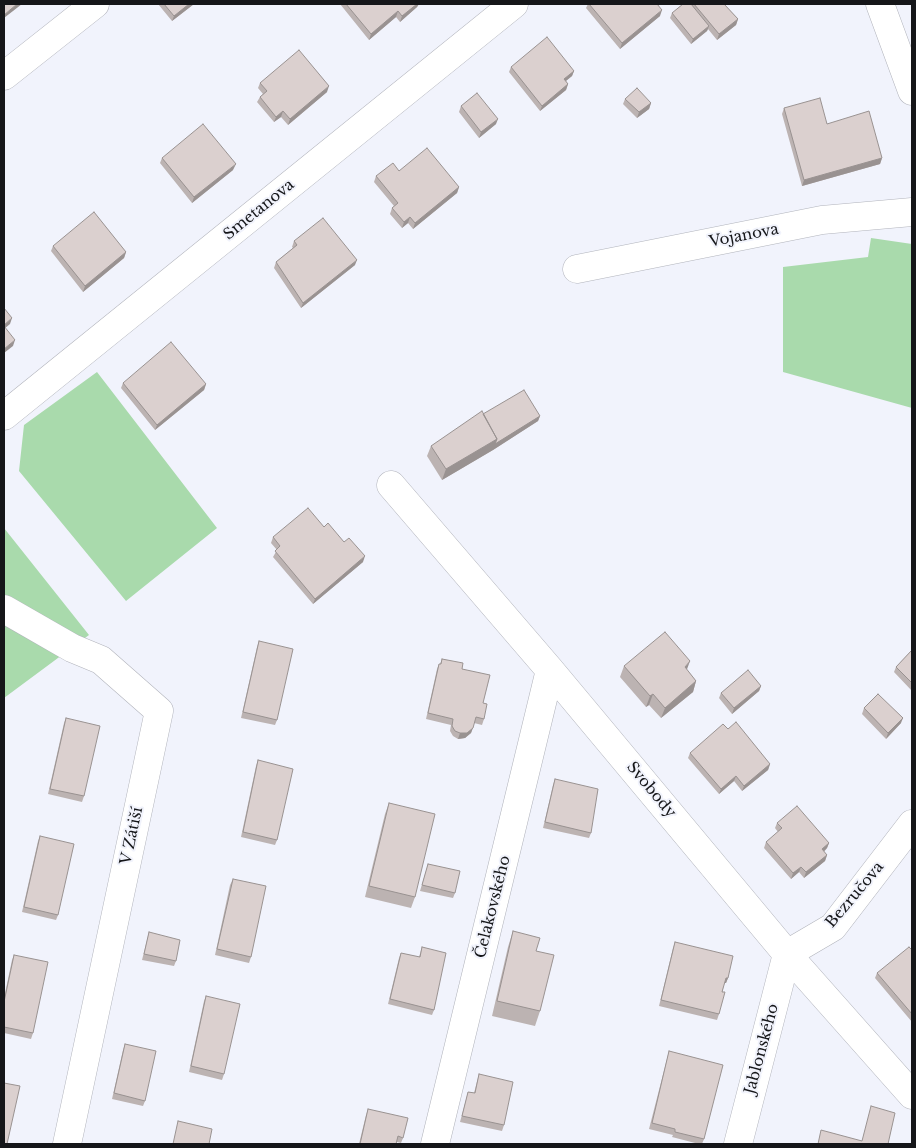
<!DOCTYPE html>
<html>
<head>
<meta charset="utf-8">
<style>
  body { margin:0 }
  #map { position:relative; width:916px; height:1148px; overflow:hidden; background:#f1f3fc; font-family:"Libre Baskerville",serif }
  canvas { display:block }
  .frame { position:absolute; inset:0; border:5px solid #151619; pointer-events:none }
</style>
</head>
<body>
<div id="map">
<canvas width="916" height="1148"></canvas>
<div class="frame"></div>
</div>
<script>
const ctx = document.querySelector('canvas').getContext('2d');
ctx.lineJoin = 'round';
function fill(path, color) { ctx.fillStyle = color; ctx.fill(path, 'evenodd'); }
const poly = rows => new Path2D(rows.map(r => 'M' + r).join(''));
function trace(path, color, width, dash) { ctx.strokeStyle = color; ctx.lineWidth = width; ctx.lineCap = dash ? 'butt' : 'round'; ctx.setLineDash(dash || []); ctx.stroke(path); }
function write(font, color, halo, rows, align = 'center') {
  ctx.font = font + ' "Libre Baskerville",serif'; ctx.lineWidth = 4; ctx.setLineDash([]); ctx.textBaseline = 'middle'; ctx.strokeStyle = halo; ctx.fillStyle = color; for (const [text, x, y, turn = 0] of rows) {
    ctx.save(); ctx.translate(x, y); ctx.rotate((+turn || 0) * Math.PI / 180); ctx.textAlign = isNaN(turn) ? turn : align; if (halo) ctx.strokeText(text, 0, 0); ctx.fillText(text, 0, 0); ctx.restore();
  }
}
fill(poly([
  [871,238,912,244,912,408,783,372,783,267,868,257],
  [97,372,217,528,126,601,19,471,24,425],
  [4,528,89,635,4,698]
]), '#a9daac');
const minor = poly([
  [880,4,912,91],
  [4,76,95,4],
  [577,269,822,220,912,212],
  [4,416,514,4],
  [391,485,550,670,787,954,912,1095],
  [4,609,72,648,101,660,159,711,67,1144],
  [435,1144,550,670],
  [738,1144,787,954,833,927,912,824]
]);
trace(minor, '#b1b3bb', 29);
trace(minor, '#fff', 28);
fill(poly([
  [158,4,194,4,172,21],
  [340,4,419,4,417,7,400,22,396,17,369,40],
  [588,4,661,4,658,6,660,16,620,49,586,8],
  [683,4,724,4,738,19,736,25,717,40,708,29,707,31,691,44,670,18,672,13],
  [511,67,574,71,572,76,566,81,568,84,566,90,540,111,509,72],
  [260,83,327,92,288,125,281,117,274,122,257,102,260,97,263,94,258,88],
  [625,99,651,103,649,109,637,118,623,104],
  [461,106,496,124,479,138,459,112],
  [784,108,827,124,882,158,880,164,802,186,782,114],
  [162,158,233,170,192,203,160,163],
  [399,171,459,187,457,193,413,229,408,223,402,228,390,214,392,208,394,206,374,182,376,176],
  [294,241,355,265,301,308,274,268,276,262,293,248,292,247],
  [53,246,126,252,124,258,83,292,51,251],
  [123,383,206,384,204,390,155,430,121,388],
  [483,414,540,416,538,421,493,450,442,480,427,456,431,446],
  [324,527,344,542,363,562,313,604,273,557,277,550,271,543,273,537],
  [259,641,277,720,275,725,241,718,257,647],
  [912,650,912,691,894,672,896,667],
  [442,659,462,669,483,703,484,719,482,725,474,723,471,733,465,738,458,739,453,736,450,731,451,725,426,719,437,669,439,664,440,664],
  [624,666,687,670,696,681,693,692,661,718,649,705,646,707,620,677],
  [761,686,759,691,732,714,719,698,721,693],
  [864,708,901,723,886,739,862,714],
  [66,718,84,796,82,802,48,794,64,723],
  [690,753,770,764,768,770,742,791,734,781,719,794,688,758],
  [258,760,277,840,275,845,241,837,256,766],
  [555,779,591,833,589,838,543,828,553,785],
  [389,803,415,897,411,908,365,897,385,814],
  [777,823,829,843,827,848,824,852,827,855,825,861,804,878,799,872,791,879,764,848,766,842,778,832,775,828],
  [40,836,58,915,56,920,22,912,38,841],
  [428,864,455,893,453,898,420,891],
  [233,879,251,957,249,963,215,955,230,885],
  [513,931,536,951,540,1011,535,1026,492,1016,508,947],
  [149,932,176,961,174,966,142,960],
  [675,942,728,978,726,983,724,983,719,1014,717,1020,659,1006,673,948],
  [422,947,434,1010,432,1015,388,1004,399,958,401,953,419,957],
  [912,950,912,1022,875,978,877,973],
  [14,955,33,1033,31,1039,4,1033,4,998,12,960],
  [206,996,224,1074,222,1080,189,1072,204,1001],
  [125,1044,145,1101,143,1106,112,1099,123,1050],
  [669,1051,704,1139,702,1144,699,1144,672,1137,673,1135,649,1129],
  [479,1074,504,1125,502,1131,460,1122,468,1092,474,1093],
  [368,1109,403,1138,401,1143,397,1142,396,1144,359,1144,366,1115]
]), '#bcb3b2');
fill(poly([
  [17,4,22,4,4,18,4,15],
  [189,4,194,4,172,21,174,16],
  [417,4,419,4,417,7,400,22,402,16],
  [662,10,660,16,620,49,622,43],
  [398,11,396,17,369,40,371,34],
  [738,19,736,25,717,40,719,34],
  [709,26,707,31,691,44,693,39],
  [574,71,572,76,562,84,564,79],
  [568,84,566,90,540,111,542,106],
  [329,86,327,92,288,125,290,119],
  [651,103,649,109,637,118,639,112],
  [283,111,281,117,274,122,276,117],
  [498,119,496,124,479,138,481,132],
  [882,158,880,164,802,186,804,180],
  [236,164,233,170,192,203,194,197],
  [459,187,457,193,413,229,415,223],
  [410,217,408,223,402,228,404,222],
  [126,252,124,258,83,292,85,286],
  [357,260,355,265,301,308,303,303],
  [12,318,10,324,4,329,4,325],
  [15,340,13,346,4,353,4,349],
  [206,384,204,390,155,430,157,425],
  [540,416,538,421,493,450,442,480,446,469,497,439],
  [365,556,363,562,313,604,315,599],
  [690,661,686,672,685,667],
  [696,681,693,692,661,718,665,708],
  [761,686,759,691,732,714,734,708],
  [653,694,649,705,646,707,650,696],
  [903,718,901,723,886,739,888,733],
  [473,728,471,733,465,738,458,739,460,733],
  [770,764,768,770,742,791,744,786],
  [736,776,734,781,719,794,721,789],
  [829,843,827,848,820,855,822,849],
  [827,855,825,861,804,878,806,872],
  [801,867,799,872,791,879,793,873],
  [726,978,728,978,726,983,723,983]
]), '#999291');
const building = poly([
  [4,4,17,4,4,15,4,4],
  [164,4,189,4,174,16,164,4],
  [346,4,417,4,402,16,398,11,371,34,346,4],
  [589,4,657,4,662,10,622,43,589,4],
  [683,4,691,4,709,26,693,39,672,13,683,4],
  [694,4,724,4,738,19,719,34,694,4],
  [547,37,574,71,564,79,568,84,542,106,511,67,547,37],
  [299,50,329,86,290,119,283,111,276,117,260,97,267,91,260,83,299,50],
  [637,88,651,103,639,112,625,99,637,88],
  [477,93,498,119,481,132,461,106,477,93],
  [820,98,827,124,869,111,882,158,804,180,784,108,820,98],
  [203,124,236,164,194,197,162,158,203,124],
  [427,148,459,187,415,223,410,217,404,222,392,208,398,203,376,176,393,163,399,171,427,148],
  [94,212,126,252,85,286,53,246,94,212],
  [323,218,357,260,303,303,276,262,297,245,294,241,323,218],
  [4,308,12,318,4,325,4,308],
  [4,326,15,340,4,349,4,326],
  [171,342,206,384,157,425,123,383,171,342],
  [524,390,540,416,495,444,497,439,483,414,524,390],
  [482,411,497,439,446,469,431,446,482,411],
  [308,508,324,527,328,523,344,542,349,538,365,556,315,599,275,551,280,546,273,537,308,508],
  [665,632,690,661,685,667,696,681,665,708,653,694,650,696,624,666,665,632],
  [259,641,293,649,277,720,243,712,259,641],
  [912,650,912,683,896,667,912,650],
  [442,659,463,663,462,669,490,675,483,703,487,704,484,719,476,717,473,728,467,733,460,733,455,731,452,726,453,719,428,713,439,664,441,664,442,659],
  [748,670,761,686,734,708,721,693,748,670],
  [878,694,903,718,888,733,864,708,878,694],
  [66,718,100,726,84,796,50,789,66,718],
  [736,722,770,764,744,786,736,776,721,789,690,753,723,724,728,729,736,722],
  [258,760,293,769,277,840,243,832,258,760],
  [555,779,598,789,591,833,545,822,555,779],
  [389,803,435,814,415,897,369,886,389,803],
  [797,806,829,843,822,849,827,855,806,872,801,867,793,873,766,842,782,828,777,823,797,806],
  [40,836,74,844,58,915,24,907,40,836],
  [428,864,460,871,455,893,422,885,428,864],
  [233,879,266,886,251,957,217,949,233,879],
  [513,931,540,938,536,951,554,955,540,1011,497,1001,513,931],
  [149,932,180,940,176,961,144,954,149,932],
  [675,942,733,956,728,978,726,978,722,992,725,992,719,1014,661,1000,675,942],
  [422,947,446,953,434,1010,390,999,401,953,420,957,422,947],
  [909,947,912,950,912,1014,877,973,909,947],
  [14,955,48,962,33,1033,4,1027,4,1002,14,955],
  [206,996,240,1004,224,1074,191,1066,206,996],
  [125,1044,156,1051,145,1101,114,1093,125,1044],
  [669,1051,723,1065,704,1139,675,1132,675,1129,652,1123,669,1051],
  [479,1074,513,1082,504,1125,462,1116,468,1092,475,1093,479,1074],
  [4,1083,20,1086,7,1144,4,1144,4,1083],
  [871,1106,895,1113,888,1144,818,1144,821,1130,862,1141,871,1106],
  [368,1109,408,1118,403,1138,398,1136,396,1144,360,1144,368,1109],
  [178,1121,212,1129,209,1144,173,1144,178,1121]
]);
fill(building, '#dbd0cf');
trace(building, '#999291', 1);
write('15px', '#151619', '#f1f3fc', [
  ["Smetanova",259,210,-39],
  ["Vojanova",744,236,-11],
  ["Svobody",651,790,50],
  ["V Zátiší",132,836,-78],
  ["Bezručova",855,895,-50],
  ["Čelakovského",493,907,-76],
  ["Jablonského",762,1049,-75]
]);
</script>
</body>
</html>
